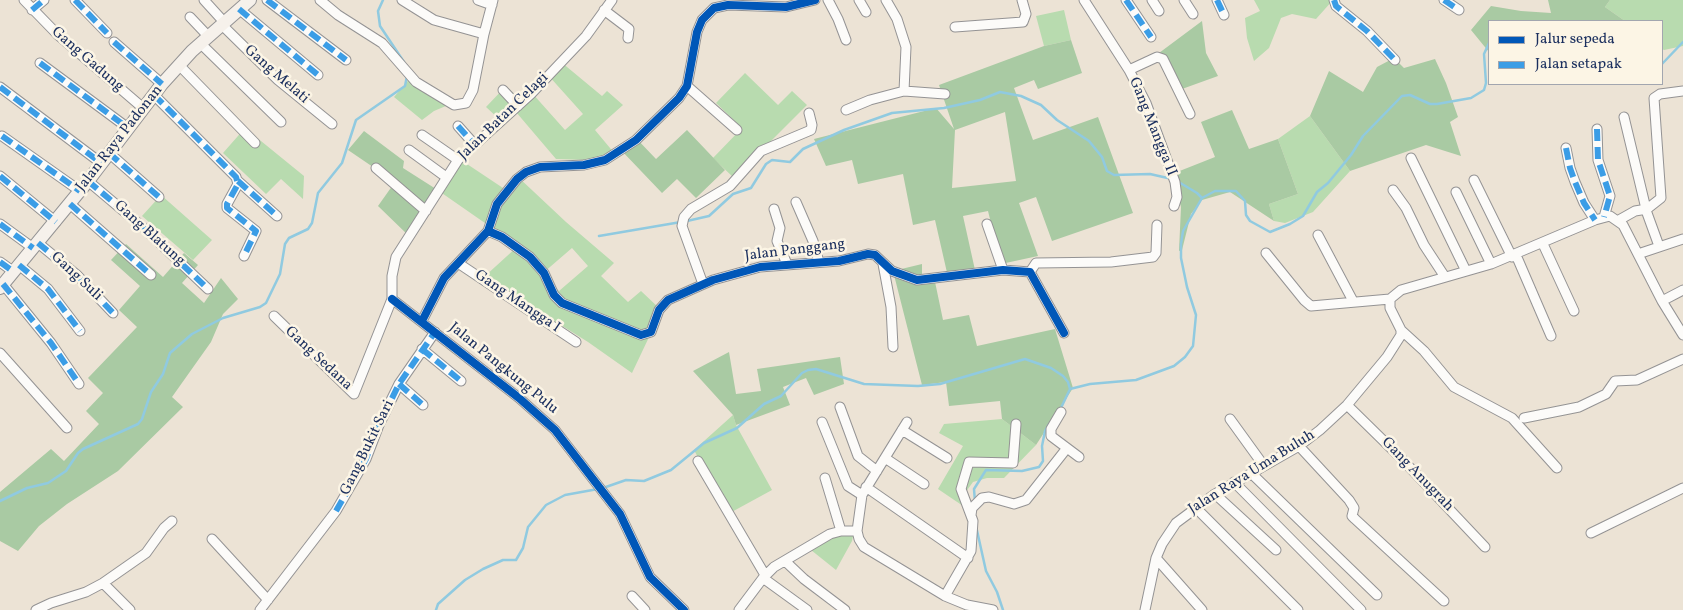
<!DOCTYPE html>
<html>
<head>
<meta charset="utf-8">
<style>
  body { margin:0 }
  #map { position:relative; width:1683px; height:610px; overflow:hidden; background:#ece3d5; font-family:Vollkorn,serif }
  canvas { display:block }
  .legend { position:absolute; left:1488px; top:20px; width:175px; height:65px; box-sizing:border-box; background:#fcf5e5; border:1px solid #a2a6af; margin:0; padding:6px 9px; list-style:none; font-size:15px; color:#1b2f5e }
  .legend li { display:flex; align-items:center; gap:10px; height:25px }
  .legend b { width:25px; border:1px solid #a2a6af }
</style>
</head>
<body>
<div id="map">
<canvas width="1683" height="610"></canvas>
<ul class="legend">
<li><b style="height:6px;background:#0057b8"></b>Jalur sepeda</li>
<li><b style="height:6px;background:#3b9de6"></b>Jalan setapak</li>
</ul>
</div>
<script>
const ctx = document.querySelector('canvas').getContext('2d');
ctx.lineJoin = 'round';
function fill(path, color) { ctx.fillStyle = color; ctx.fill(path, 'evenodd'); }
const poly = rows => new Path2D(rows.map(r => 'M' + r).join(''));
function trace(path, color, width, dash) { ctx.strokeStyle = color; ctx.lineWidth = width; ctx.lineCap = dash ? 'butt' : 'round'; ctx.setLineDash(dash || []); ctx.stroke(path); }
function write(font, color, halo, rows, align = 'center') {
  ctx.font = font + ' Vollkorn,serif'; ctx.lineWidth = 5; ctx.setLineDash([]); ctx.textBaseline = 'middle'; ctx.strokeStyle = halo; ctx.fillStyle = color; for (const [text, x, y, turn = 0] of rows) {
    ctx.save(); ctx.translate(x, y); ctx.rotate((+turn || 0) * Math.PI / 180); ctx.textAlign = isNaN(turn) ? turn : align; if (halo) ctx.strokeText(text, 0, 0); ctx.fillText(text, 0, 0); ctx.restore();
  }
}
fill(poly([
  [1254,0,1333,0,1316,19,1292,14,1281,18,1269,48,1254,61,1247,38,1245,18,1260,11],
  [1610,0,1683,0,1683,46,1664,50,1662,49,1662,21,1625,21,1605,7],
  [1064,10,1071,40,1044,46,1036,16],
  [561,62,602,96,607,91,623,105,595,130,615,154,588,160,556,159,516,112,499,119,486,107,506,86,523,102,532,93,565,130,583,114,548,75],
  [745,73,778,105,792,91,807,105,734,178,713,158,742,128,716,103],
  [413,75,453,103,434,111,422,120,394,97],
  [1310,116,1350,171,1313,212,1285,223,1274,221,1269,204,1298,194,1278,139],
  [245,128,304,176,303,199,281,179,266,194,223,153],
  [458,158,506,190,517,176,566,222,614,263,601,276,628,302,641,291,659,308,650,335,632,373,588,342,484,277,518,246,436,189],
  [572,248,588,266,559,291,543,273],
  [161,195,212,240,193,260,142,216],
  [733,415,736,425,772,490,728,514,694,450],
  [1002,419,1036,445,1004,478,987,478,973,482,965,493,966,508,938,489,963,446,939,433,944,424],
  [855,526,852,541,836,570,806,546,838,528]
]), '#b8dbaf');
fill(poly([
  [1548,0,1610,0,1605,7,1625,21,1489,21,1489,52,1471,30,1491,6,1521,11,1551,13],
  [1202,21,1206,53,1218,76,1182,89,1155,56],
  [1071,40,1082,73,1038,89,1034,80,1014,88,1033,140,1098,117,1133,213,1052,241,1036,197,1019,203,1038,256,1001,264,988,211,963,216,975,270,948,277,935,220,913,225,903,174,858,184,852,160,826,166,814,139,936,108,954,129,939,85,1044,46],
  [1005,112,1016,181,952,188,955,130],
  [1394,58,1404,68,1435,59,1446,83,1458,117,1450,122,1461,156,1426,145,1350,171,1310,116,1329,71,1363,92,1377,67],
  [1232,110,1249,149,1278,139,1298,194,1269,204,1274,221,1230,192,1202,200,1191,214,1182,250,1179,251,1181,207,1172,174,1215,157,1201,122],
  [687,130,725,170,696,198,677,179,662,193,620,149,634,136,656,159],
  [364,131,404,161,403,168,436,189,410,237,378,206,395,182,348,150],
  [126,244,163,277,184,253,198,265,182,283,204,303,221,278,238,299,223,314,211,342,172,397,183,407,118,471,67,504,39,526,18,551,0,541,0,492,51,449,64,461,99,424,86,411,103,393,88,378,137,327,119,310,140,286,111,260],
  [922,264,922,276,934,277,943,320,969,315,977,346,1055,329,1073,388,1036,445,1002,419,1000,401,949,406,946,382,922,385,893,271],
  [729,352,736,394,761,391,757,369,840,357,844,384,814,395,806,378,783,387,790,405,736,425,733,415,693,371]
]), '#a9caa3');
trace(poly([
  [383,0,378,11,380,26,404,62],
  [1662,64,1683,42],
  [1177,181,1197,193,1202,198],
  [687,221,709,216,733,194,751,188,766,164,772,160,790,162,803,149,844,130,892,113,944,108,980,100,1000,92,1021,96,1041,105,1057,120,1089,141,1102,157,1107,171,1114,175,1150,174,1172,179],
  [599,236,681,222],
  [1060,410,1070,389,1090,384,1136,380,1174,366,1185,357,1193,346,1196,315,1187,287,1181,258,1181,244,1183,231,1202,198,1215,191,1236,191,1245,201,1246,215,1250,221,1270,232,1290,224,1303,216,1317,192,1328,183,1351,155,1363,136,1402,96,1410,95,1430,104,1437,104,1471,98,1484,90,1486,83,1484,54,1489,43],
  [603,488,626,480,644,481,671,470,704,443,737,428,764,404,781,396,802,373,808,370,816,369,864,384,918,386,940,384,1025,359,1051,368,1063,376,1068,382,1070,389],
  [0,501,27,488,48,483,66,471,78,453,83,449,138,424,142,419,151,392,163,374,170,353,192,334,223,318,260,307,266,303,280,274,285,244,289,238,308,229,312,223,318,193,342,163,356,120,405,86,407,76],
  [975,502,974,489,986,470,1022,471,1039,467,1043,461,1042,446,1045,431,1049,424],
  [976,526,986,571,997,592,1003,610],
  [436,610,438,604,465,580,483,569,503,560,516,560,523,548,528,527,546,505,565,495,598,489]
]), '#90cae0', 2.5);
const street = poly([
  [24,0,57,34,143,108],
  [75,0,107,33],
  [204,0,224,22],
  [267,0,346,60],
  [320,0,338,15,382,43,416,82,454,105,466,103,473,90,484,34,493,0],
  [402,0,434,20,484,34],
  [478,0,492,5],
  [828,0,838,19,846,40],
  [859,0,866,12],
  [886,0,897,19,906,47,904,91],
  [1084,0,1129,70,1146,103,1175,182,1177,197,1174,206],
  [1126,0,1151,37],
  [1152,0,1159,11],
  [1184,0,1193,14],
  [1217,0,1224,15],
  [1334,0,1336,6,1367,31,1395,60],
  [1444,0,1459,10],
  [239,9,318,75],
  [32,10,44,0],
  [604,10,629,29,628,38],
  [190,17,208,36],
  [221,24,278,80,332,124],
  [955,27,1023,22,1026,14,1022,0],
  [114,42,162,84],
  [200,43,281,122],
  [40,63,128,128],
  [179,65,255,143],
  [1129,70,1157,57,1163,59,1190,114],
  [687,86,737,130],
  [0,87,101,163],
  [503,90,518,106],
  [154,95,236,177,238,184,227,204,227,208,256,231,244,256],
  [846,110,870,100,904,91,945,94],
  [1624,117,1647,213,1659,246],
  [458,126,474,144],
  [1597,129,1598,160,1610,196,1604,217],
  [422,135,458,160],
  [2,136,80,191],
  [1566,148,1570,168,1575,182,1584,203,1595,220],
  [409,150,446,177],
  [109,153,159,197],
  [1411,158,1466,271],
  [376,168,426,211],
  [0,176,56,222],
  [1474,180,1512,257],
  [88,181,145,229,208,289],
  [238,181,277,216],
  [1393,190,1406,208,1424,245,1445,277],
  [1456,192,1491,264],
  [796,202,813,241,819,262],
  [70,204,151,275],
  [774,209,780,228,777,241,787,264],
  [1619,220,1635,211,1647,209,1661,198,1654,98,1660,94,1683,91],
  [0,224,33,248],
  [987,224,1003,270],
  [488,231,502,237,530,257,544,273,554,295,562,303,641,335,651,332,659,310,668,300,713,280,760,267,839,261,868,254,875,255,892,271,917,280,1003,270,1030,272,1064,333],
  [1318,235,1353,301],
  [38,243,77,275,113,313],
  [1543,244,1574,311],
  [1266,253,1304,300,1311,306,1390,299],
  [1638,254,1683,239],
  [1516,255,1551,336],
  [0,262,14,272],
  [458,263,576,342],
  [883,264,891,307,893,347],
  [19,265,48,289,80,331],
  [1030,272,1036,263,1111,262,1153,257,1156,253,1157,225],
  [3,284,51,343,79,384],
  [703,284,682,226,684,217,691,209,730,186,761,151,811,130,812,125,809,113],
  [392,299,519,398,555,430,620,514,650,577,684,610],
  [392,299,392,276,396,257,458,160,531,94,586,36,612,0],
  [1390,299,1401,290,1491,264,1595,220,1610,216,1623,225,1662,301,1683,335],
  [1662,301,1683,290],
  [274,316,354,394,392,299],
  [422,321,444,278,488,231,497,204,517,179,526,172,540,167,584,165,605,160,636,140,679,98,687,86,697,32,702,20,714,8,728,5,786,7,815,0],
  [1401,330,1424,351,1454,387,1512,418,1557,468],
  [422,349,461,381],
  [0,353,67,428],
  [399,384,423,405],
  [1347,405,1399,456,1485,547],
  [840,407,858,456,877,471],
  [1061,412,1051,429,1051,436,1079,457],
  [1524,418,1579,407,1606,394,1615,381,1637,380,1683,359],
  [1230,419,1264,466],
  [822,422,848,486,862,495],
  [907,422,862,495,857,531,859,539,864,547,945,596,967,605,993,610],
  [902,430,947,458],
  [1299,446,1349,500,1354,508,1352,516,1355,519,1444,601],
  [885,458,924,484],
  [698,461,765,575],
  [1251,473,1377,595],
  [825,478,841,531],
  [1234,482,1361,610],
  [866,487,968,558],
  [1215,494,1276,550],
  [1195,507,1298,610],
  [971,515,972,508,982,498,989,497,1014,504,1026,500,1067,448],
  [1591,533,1683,488],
  [212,539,268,600],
  [1156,558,1202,610],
  [785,561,804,579,845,610],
  [763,578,807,610],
  [103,583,130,610],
  [632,596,645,610],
  [945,596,971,551,973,521,961,489,969,462,1013,463,1016,424],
  [36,610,51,603,86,592,103,583,146,553,164,528,172,521],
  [260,610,336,511,366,459,379,425,399,384,435,332],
  [739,610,763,578,774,567,830,534,841,531,857,531],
  [1145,610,1156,558,1162,544,1176,523,1215,494,1299,446,1320,430,1347,405,1387,357,1401,335,1401,330,1390,308,1390,299]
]);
const secondary = poly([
  [0,288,88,181,162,84,192,51,250,0]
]);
trace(street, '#949394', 11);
trace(secondary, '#949394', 14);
trace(street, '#fcfbf9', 9);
trace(secondary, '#f6f1eb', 12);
trace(poly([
  [75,0,107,33],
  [267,0,346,60],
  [1126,0,1151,37],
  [1217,0,1224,15],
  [1334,0,1336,6,1367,31,1395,60],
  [1444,0,1459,10],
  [239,9,318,75],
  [32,10,44,0],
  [114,42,162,84],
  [40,63,128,128],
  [0,87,101,163],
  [154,95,236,177,238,184,227,204,227,208,256,231,244,256],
  [458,126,474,144],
  [1597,129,1598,160,1610,196,1604,217],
  [2,136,80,191],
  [1566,148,1570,168,1575,182,1584,203,1595,220],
  [109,153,159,197],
  [0,176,56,222],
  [88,181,145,229,208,289],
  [238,181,277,216],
  [70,204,151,275],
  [0,224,33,248],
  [38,243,77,275,113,313],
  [0,262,14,272],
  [19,265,48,289,80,331],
  [3,284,51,343,79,384],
  [422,349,461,381],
  [399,384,423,405],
  [336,511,366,459,379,425,399,384,435,332]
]), '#3b9de6', 6, [12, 6]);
trace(poly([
  [488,231,502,237,530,257,544,273,554,295,562,303,641,335,651,332,659,310,668,300,713,280,760,267,839,261,868,254,875,255,892,271,917,280,1003,270,1030,272,1064,333],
  [392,299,519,398,555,430,620,514,650,577,684,610],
  [422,321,444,278,488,231,497,204,517,179,526,172,540,167,584,165,605,160,636,140,679,98,687,86,697,32,702,20,714,8,728,5,786,7,815,0]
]), '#0057b8', 8);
write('15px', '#1b2f5e', '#fcf5e5', [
  ["Gang Gadung",87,60,41],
  ["Gang Melati",276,75,41],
  ["Jalan Batan Celagi",504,117,-44],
  ["Gang Mangga II",1152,127,68],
  ["Jalan Raya Padonan",120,139,-52],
  ["Gang Blatung",149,234,42],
  ["Jalan Panggang",795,251,-7],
  ["Gang Suli",76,277,43],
  ["Gang Mangga I",517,302,34],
  ["Gang Sedana",318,359,43],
  ["Jalan Pangkung Pulu",503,369,39],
  ["Gang Bukit Sari",368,448,-64],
  ["Jalan Raya Uma Buluh",1252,473,-32],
  ["Gang Anugrah",1417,475,46]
]);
</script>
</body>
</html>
